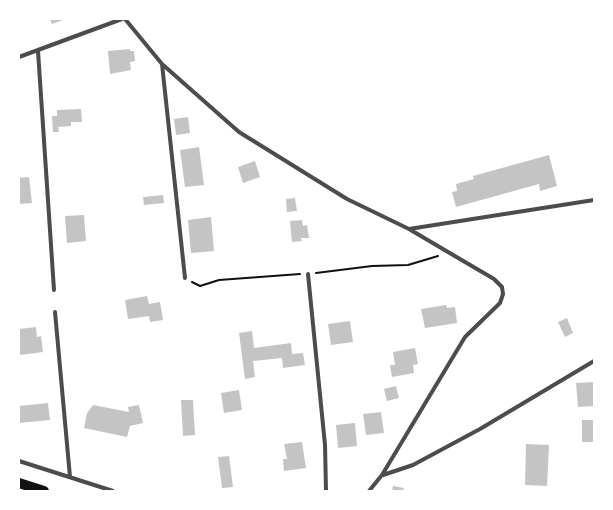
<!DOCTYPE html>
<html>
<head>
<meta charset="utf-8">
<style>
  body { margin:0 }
  #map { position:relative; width:613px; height:510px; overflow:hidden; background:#fff; font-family:Cabin,sans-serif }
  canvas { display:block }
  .frame { position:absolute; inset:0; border:20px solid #fff; pointer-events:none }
</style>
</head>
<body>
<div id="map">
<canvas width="613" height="510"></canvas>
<div class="frame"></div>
</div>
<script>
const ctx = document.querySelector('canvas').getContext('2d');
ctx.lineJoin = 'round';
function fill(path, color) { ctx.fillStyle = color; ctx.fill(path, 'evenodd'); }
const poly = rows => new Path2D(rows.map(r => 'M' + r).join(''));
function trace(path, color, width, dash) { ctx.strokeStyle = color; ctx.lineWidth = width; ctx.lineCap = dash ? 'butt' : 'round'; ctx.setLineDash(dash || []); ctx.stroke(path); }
fill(poly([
  [50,19,66,19,52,24],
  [130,49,130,51,134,51,135,61,130,62,131,70,110,74,108,51],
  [81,109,82,122,71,122,71,126,58,127,59,132,53,132,52,116,57,116,57,110],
  [188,117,190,133,176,135,174,119],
  [199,147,204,185,185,187,180,150],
  [549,155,557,186,540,191,539,184,456,207,452,192,457,191,456,184,474,179,473,176],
  [255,161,260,177,243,183,238,167],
  [29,177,32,203,19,204,19,178],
  [163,195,164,203,144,205,143,197],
  [295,198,297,211,287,212,286,199],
  [84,215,86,241,67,243,65,216],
  [211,217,214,251,191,253,188,220],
  [302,220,303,226,307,225,309,238,301,238,302,241,292,242,290,221],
  [147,296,149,304,160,302,163,320,150,322,149,316,128,319,125,300],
  [446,305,447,308,455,307,457,323,425,328,421,309],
  [567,318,573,333,565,337,558,322],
  [350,321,353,342,331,345,328,324],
  [36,327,37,337,41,336,43,352,20,355,19,329],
  [252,331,254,348,291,343,292,354,303,353,305,365,283,368,282,358,253,361,255,377,245,379,239,333],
  [415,348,418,364,413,365,414,373,392,377,390,365,395,365,393,352],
  [594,382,594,406,578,407,576,383],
  [396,386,399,398,387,401,384,389],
  [239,390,242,410,224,413,221,393],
  [181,400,193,400,195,435,183,436],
  [48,403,50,420,19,423,19,406],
  [93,405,129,412,128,407,139,405,143,423,130,426,127,437,84,428,87,413],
  [381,412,384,433,366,435,363,414],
  [582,420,594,420,594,442,582,442],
  [355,423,357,446,338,448,336,425],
  [302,442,306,468,284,471,283,459,287,459,284,444],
  [526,444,549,445,547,486,525,485],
  [229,456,233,487,222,488,218,457],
  [393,486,404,488,403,491,392,491]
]), '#c4c4c4');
trace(poly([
  [316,273,372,266,408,265,438,256],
  [192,282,200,286,219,280,300,274]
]), '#111', 2);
trace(poly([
  [125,19,162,64,239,132,347,199,409,229,448,252,494,279,502,287,503,294,500,303,465,337,382,475,369,491],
  [38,51,54,290],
  [19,57,122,19],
  [162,64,185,278],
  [409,229,594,200],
  [308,274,325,445,326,491],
  [55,312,70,477],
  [19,461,113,491],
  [383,475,413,465,426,458,480,429,594,361]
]), '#4c4c4c', 4);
trace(poly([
  [19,483,44,491]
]), '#111', 10);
</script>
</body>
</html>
